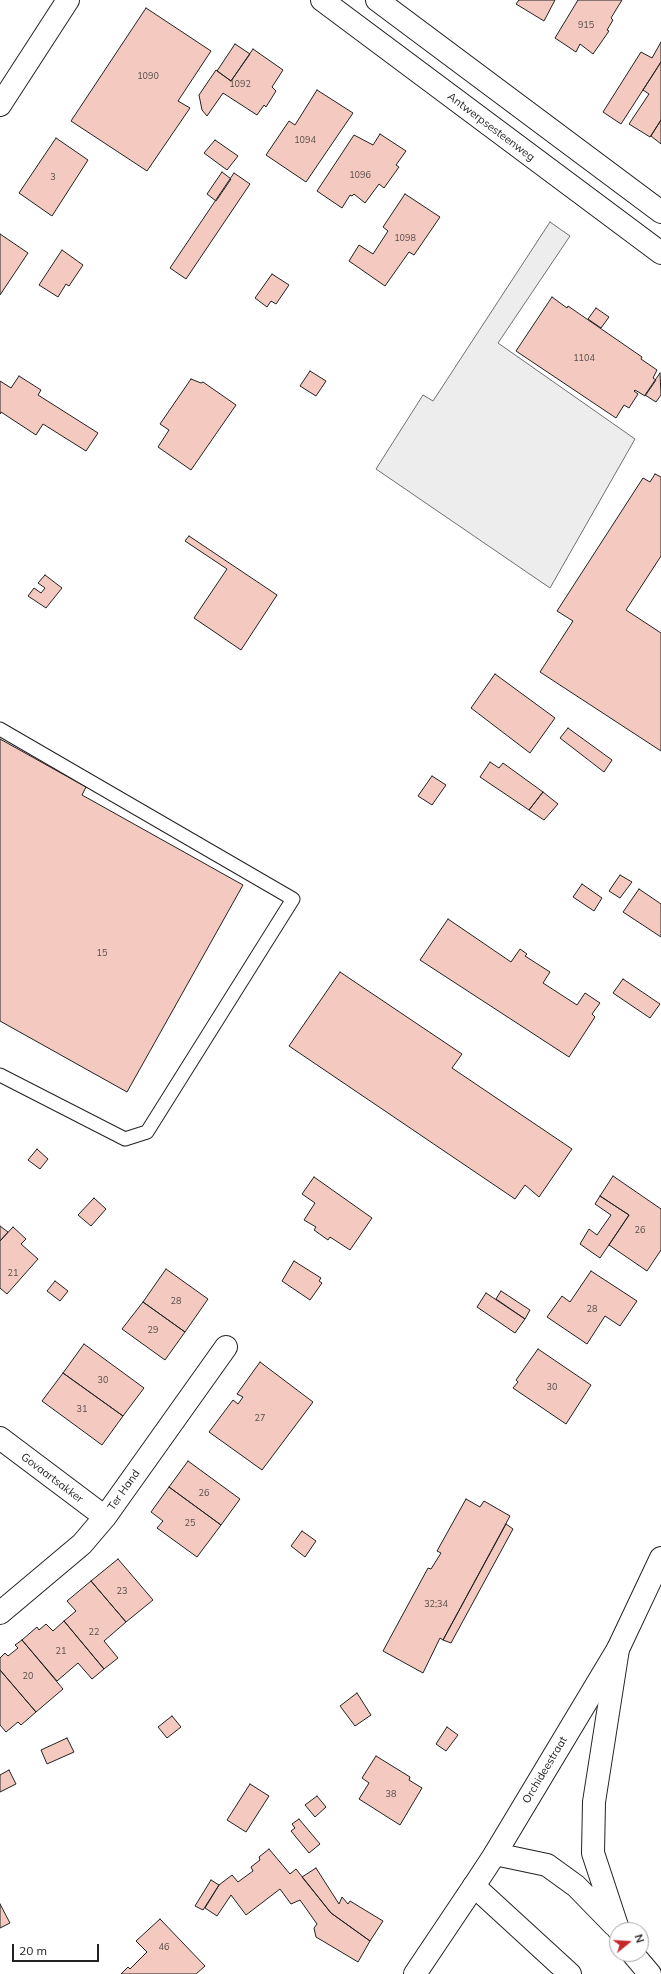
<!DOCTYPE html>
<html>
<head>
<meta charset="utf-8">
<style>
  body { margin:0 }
  #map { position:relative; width:661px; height:1974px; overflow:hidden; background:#fff; font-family:Mulish,sans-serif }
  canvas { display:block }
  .north { position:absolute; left:609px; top:1922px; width:40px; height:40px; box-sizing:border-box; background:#fff; border:1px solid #a7a7a7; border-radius:50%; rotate:72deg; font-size:11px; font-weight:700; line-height:16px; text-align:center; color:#222 }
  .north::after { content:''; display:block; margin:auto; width:14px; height:18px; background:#c62828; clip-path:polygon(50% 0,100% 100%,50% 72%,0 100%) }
  .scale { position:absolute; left:12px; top:1944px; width:87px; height:18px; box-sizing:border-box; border:2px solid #222; border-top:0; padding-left:5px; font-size:12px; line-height:14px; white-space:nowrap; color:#222; -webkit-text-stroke:3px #fff; paint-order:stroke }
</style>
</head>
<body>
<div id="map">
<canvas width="661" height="1974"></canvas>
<div class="north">N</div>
<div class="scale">20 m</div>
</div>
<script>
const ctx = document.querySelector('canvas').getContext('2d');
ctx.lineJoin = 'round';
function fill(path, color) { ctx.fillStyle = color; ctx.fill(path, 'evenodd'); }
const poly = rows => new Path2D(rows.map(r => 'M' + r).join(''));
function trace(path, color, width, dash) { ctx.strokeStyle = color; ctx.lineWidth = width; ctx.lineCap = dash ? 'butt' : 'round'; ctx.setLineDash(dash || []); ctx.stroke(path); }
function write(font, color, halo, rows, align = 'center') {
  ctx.font = font + ' Mulish,sans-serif'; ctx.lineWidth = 3; ctx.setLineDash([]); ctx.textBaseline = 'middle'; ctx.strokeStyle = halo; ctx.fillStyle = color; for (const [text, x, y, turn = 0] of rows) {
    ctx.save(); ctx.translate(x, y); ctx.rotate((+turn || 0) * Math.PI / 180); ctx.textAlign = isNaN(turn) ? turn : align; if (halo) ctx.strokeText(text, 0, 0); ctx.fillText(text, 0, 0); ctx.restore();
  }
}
const parking = poly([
  [550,222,570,236,498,343,635,439,550,588,376,469,423,395,433,401,550,222]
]);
fill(parking, '#ededed');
trace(parking, '#6f6f6f', 1);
const building = poly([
  [519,0,555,0,544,21,516,4,519,0],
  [578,0,622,0,611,18,613,20,607,30,609,31,593,54,580,44,576,52,555,38,578,0],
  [146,8,211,51,178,101,190,108,147,171,71,121,146,8],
  [661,42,661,62,621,124,603,112,641,52,652,58,661,42],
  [235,44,250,54,231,81,217,71,235,44],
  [253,49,283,70,272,87,276,91,266,107,264,105,257,115,223,93,207,116,202,110,199,95,216,70,231,81,253,49],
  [661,62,661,120,650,137,629,124,649,94,643,90,661,62],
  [317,90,353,113,306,182,266,155,289,121,295,125,317,90],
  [661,120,661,144,651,136,661,120],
  [380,134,406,151,396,165,399,167,384,188,379,184,365,203,354,194,352,196,350,195,342,208,317,191,354,135,373,145,380,134],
  [56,138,88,160,52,216,19,193,56,138],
  [215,140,238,156,227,170,204,153,215,140],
  [222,172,231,179,216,201,207,194,222,172],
  [234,173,250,184,186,279,170,268,234,173],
  [405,194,440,217,414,255,409,252,385,286,349,261,359,245,373,254,388,231,383,227,405,194],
  [0,234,28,253,0,295,0,234],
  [62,250,83,265,69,286,66,284,58,297,39,285,62,250],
  [272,274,289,285,276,304,271,301,267,307,255,298,272,274],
  [552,297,567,308,568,306,642,357,641,359,657,370,653,378,656,380,645,396,635,390,634,391,638,394,629,408,624,405,616,418,516,351,552,297],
  [596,308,609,317,601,328,588,319,596,308],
  [310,371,326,381,316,396,300,386,310,371],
  [660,373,661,395,656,402,645,395,660,373],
  [19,376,41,390,38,395,98,433,86,451,43,424,36,435,1,412,0,414,0,381,11,388,19,376],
  [191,379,201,383,203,382,236,405,191,470,158,447,169,430,160,424,191,379],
  [655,474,661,477,661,556,626,610,661,633,661,751,540,672,573,621,557,611,643,478,650,482,655,474],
  [189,536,277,595,241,650,194,618,227,569,185,541,189,536],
  [45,575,62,588,46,608,28,596,34,588,41,593,45,588,38,583,45,575],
  [495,674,555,718,530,753,471,708,495,674],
  [568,728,612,760,604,772,560,738,568,728],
  [0,739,86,787,82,795,243,885,127,1092,0,1021,0,739],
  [490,762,499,768,503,763,543,792,529,810,480,777,490,762],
  [432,776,446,785,432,805,418,796,432,776],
  [543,792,558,804,544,820,529,810,543,792],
  [620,875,632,882,620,898,609,891,620,875],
  [582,884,602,898,594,911,573,897,582,884],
  [639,889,661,904,661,937,623,912,639,889],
  [448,919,511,962,520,949,527,954,525,956,550,972,543,983,577,1005,585,993,600,1003,592,1014,595,1017,569,1057,420,960,448,919],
  [340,972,462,1054,452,1068,572,1149,539,1197,525,1185,515,1199,289,1046,340,972],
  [623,979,660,1004,650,1018,613,993,623,979],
  [37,1149,48,1159,40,1169,28,1160,37,1149],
  [613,1176,661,1209,661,1250,647,1271,609,1245,629,1215,600,1196,613,1176],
  [314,1177,372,1218,350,1250,330,1237,328,1240,314,1230,316,1227,304,1220,315,1203,302,1194,314,1177],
  [600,1196,629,1215,600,1258,580,1244,589,1229,597,1235,611,1215,595,1204,600,1196],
  [94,1198,106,1209,91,1226,78,1215,94,1198],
  [0,1226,8,1232,0,1241,0,1226],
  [13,1227,26,1239,21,1244,38,1259,7,1294,0,1288,0,1241,13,1227],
  [294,1261,321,1278,319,1281,322,1283,310,1300,282,1281,294,1261],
  [166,1269,208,1299,185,1332,143,1302,166,1269],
  [591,1271,637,1301,620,1326,605,1316,587,1344,547,1317,562,1296,570,1302,591,1271],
  [55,1281,68,1291,60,1301,47,1291,55,1281],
  [501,1291,530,1310,525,1319,496,1299,501,1291],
  [486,1293,525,1319,515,1333,477,1307,486,1293],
  [143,1302,185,1332,165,1360,122,1329,143,1302],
  [84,1344,144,1388,123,1416,63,1373,84,1344],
  [538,1349,591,1385,566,1424,513,1388,518,1382,516,1380,538,1349],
  [260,1362,313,1402,262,1470,209,1432,233,1400,238,1404,243,1397,237,1394,260,1362],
  [63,1373,123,1416,102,1445,42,1401,63,1373],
  [188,1461,240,1499,221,1525,169,1487,188,1461],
  [169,1487,221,1525,197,1557,157,1528,163,1521,151,1512,169,1487],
  [466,1499,480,1507,484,1501,510,1516,443,1640,440,1638,423,1673,383,1651,428,1568,431,1569,441,1553,437,1551,466,1499],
  [506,1524,513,1529,451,1643,443,1640,506,1524],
  [302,1531,316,1541,305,1557,291,1546,302,1531],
  [118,1559,153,1600,126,1622,91,1581,118,1559],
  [91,1581,126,1622,104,1641,118,1658,104,1669,64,1621,76,1611,67,1601,91,1581],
  [64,1621,104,1669,92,1679,78,1663,57,1681,22,1640,37,1627,39,1630,46,1624,53,1631,64,1621],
  [22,1640,63,1689,36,1712,0,1670,0,1658,5,1653,8,1656,18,1648,15,1645,22,1640],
  [0,1670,36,1712,21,1725,18,1722,6,1732,0,1725,0,1670],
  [357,1693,371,1715,355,1726,340,1706,357,1693],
  [172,1716,181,1727,167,1738,158,1727,172,1716],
  [447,1727,458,1735,446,1751,436,1744,447,1727],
  [67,1738,74,1752,47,1764,41,1750,67,1738],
  [376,1756,410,1777,409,1780,422,1788,400,1825,359,1799,369,1783,362,1778,376,1756],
  [9,1770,16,1784,0,1792,0,1775,9,1770],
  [250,1784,269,1796,246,1832,227,1820,250,1784],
  [317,1796,326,1807,315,1817,305,1805,317,1796],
  [299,1819,320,1844,309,1853,291,1831,295,1828,292,1824,299,1819],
  [269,1849,290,1874,296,1869,331,1913,370,1941,358,1962,316,1937,314,1928,317,1924,300,1900,291,1904,280,1889,246,1915,231,1895,217,1916,205,1908,219,1885,232,1875,238,1882,253,1871,251,1867,260,1860,259,1857,269,1849],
  [316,1868,339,1904,342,1897,348,1904,350,1901,383,1921,370,1941,331,1913,302,1877,316,1868],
  [211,1880,219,1885,203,1910,195,1906,211,1880],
  [0,1904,10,1923,0,1928,0,1904],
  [160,1919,205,1966,196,1974,121,1974,128,1967,130,1969,147,1952,136,1941,160,1919]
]);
fill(building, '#f3c9c0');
trace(building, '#222', 1);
const service = poly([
  [0,729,293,899,147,1132,125,1139,0,1075]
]);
const minor = poly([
  [0,105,68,0],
  [0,1438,105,1517],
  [0,1613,82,1544,105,1517,226,1347]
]);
const tertiary = poly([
  [415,1974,474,1886]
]);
const primary = poly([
  [322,0,661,253],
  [377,0,661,212],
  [474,1886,495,1854,618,1649,661,1558]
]);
const motorway = poly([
  [618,1649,594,1802,593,1853,618,1929],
  [495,1854,547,1865,576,1886,614,1925],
  [474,1886,570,1974],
  [633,1954,650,1974]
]);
trace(service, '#222', 15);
trace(minor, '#222', 24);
trace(tertiary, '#222', 24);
trace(primary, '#222', 24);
trace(motorway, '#222', 24);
trace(service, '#fff', 13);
trace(minor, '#fff', 22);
trace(tertiary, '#fff', 22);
trace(primary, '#fff', 22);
trace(motorway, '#fff', 22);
write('9px', '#564c4a', null, [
  ["915",586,25],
  ["1090",148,76],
  ["1092",240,84],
  ["1094",305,140],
  ["1096",360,175],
  ["3",53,177],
  ["1098",405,238],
  ["1104",584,358],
  ["15",102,953],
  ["26",640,1230],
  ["21",13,1273],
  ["28",176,1301],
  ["28",592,1309],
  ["29",153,1330],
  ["30",103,1380],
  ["30",552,1387],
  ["31",82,1409],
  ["27",260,1418],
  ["26",204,1493],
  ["25",190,1523],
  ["23",122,1591],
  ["32;34",436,1604],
  ["22",94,1632],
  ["21",61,1651],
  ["20",28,1676],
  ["38",391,1794],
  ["46",164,1947]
]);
write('11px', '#222', '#fff', [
  ["Antwerpsesteenweg",491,127,37],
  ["Govaartsakker",52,1478,37],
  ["Ter Hand",124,1490,-55],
  ["Orchideestraat",545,1770,-59]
]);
</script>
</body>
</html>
